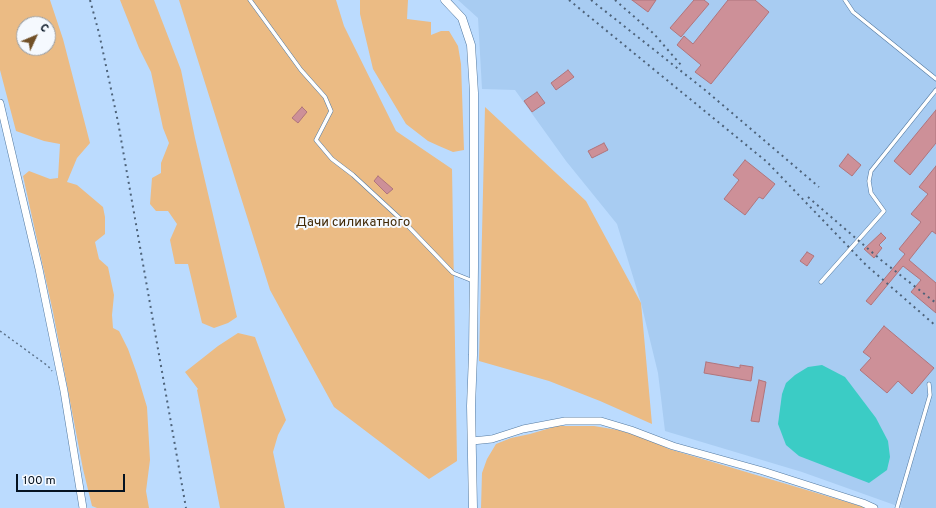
<!DOCTYPE html>
<html>
<head>
<meta charset="utf-8">
<style>
  body { margin:0 }
  #map { position:relative; width:936px; height:508px; overflow:hidden; background:#bbdbfe; font-family:Overpass,sans-serif }
  canvas { display:block }
  .north { position:absolute; left:16px; top:16px; width:40px; height:40px; box-sizing:border-box; background:#f5f9fe; border:1px solid #959da6; border-radius:50%; rotate:46deg; font-size:11px; font-weight:700; line-height:16px; text-align:center; color:#041221 }
  .north::after { content:''; display:block; margin:auto; width:14px; height:18px; background:#715027; clip-path:polygon(50% 0,100% 100%,50% 72%,0 100%) }
  .scale { position:absolute; left:16px; top:474px; width:109px; height:18px; box-sizing:border-box; border:2px solid #041221; border-top:0; padding-left:5px; font-size:12px; line-height:14px; white-space:nowrap; color:#041221; -webkit-text-stroke:3px #f5f9fe; paint-order:stroke }
</style>
</head>
<body>
<div id="map">
<canvas width="936" height="508"></canvas>
<div class="north">С</div>
<div class="scale">100 m</div>
</div>
<script>
const ctx = document.querySelector('canvas').getContext('2d');
ctx.lineJoin = 'round';
function fill(path, color) { ctx.fillStyle = color; ctx.fill(path, 'evenodd'); }
const poly = rows => new Path2D(rows.map(r => 'M' + r).join(''));
function trace(path, color, width, dash) { ctx.strokeStyle = color; ctx.lineWidth = width; ctx.lineCap = dash ? 'butt' : 'round'; ctx.setLineDash(dash || []); ctx.stroke(path); }
function write(font, color, halo, rows, align = 'center') {
  ctx.font = font + ' Overpass,sans-serif'; ctx.lineWidth = 4; ctx.setLineDash([]); ctx.textBaseline = 'middle'; ctx.strokeStyle = halo; ctx.fillStyle = color; for (const [text, x, y, turn = 0] of rows) {
    ctx.save(); ctx.translate(x, y); ctx.rotate((+turn || 0) * Math.PI / 180); ctx.textAlign = isNaN(turn) ? turn : align; if (halo) ctx.strokeText(text, 0, 0); ctx.fillText(text, 0, 0); ctx.restore();
  }
}
fill(poly([
  [458,0,936,0,936,508,903,508,802,472,665,431,658,373,641,303,617,224,566,161,515,90,482,89,478,18]
]), '#a8ccf2');
fill(poly([
  [0,0,50,0,63,39,90,143,77,158,67,182,77,185,103,207,105,217,105,234,95,242,99,259,108,267,114,295,112,315,113,328,119,331,128,349,137,374,147,407,150,460,146,491,149,508,97,508,92,506,83,469,53,312,23,176,29,171,50,179,58,178,60,144,44,141,16,131,0,70],
  [24,24,48,24,48,48,24,48],
  [120,0,154,0,181,70,195,138,237,317,228,323,214,328,202,323,188,264,175,264,170,240,177,224,168,211,156,211,150,204,152,178,161,173,161,163,169,143,163,128,151,72,139,48],
  [179,0,336,0,344,26,396,131,452,169,457,461,429,479,334,407,270,290],
  [360,0,408,0,407,19,431,22,431,35,441,31,449,31,458,46,461,64,464,150,453,152,439,146,428,141,406,124,373,69,360,14],
  [485,107,586,201,641,303,652,424,600,401,549,381,479,361],
  [238,333,255,337,286,420,278,435,273,452,285,508,220,508,197,390,198,389,185,372,218,346],
  [557,426,594,426,618,430,642,437,669,449,867,508,481,508,482,473,487,459,496,444,511,438,530,434]
]), '#ebbb84');
fill(poly([
  [822,365,845,377,876,418,888,441,890,457,887,470,869,483,799,456,786,445,778,424,782,394,786,383,795,375,808,367]
]), '#3bccc5');
const building = poly([
  [632,0,656,0,648,12,632,0],
  [694,0,704,0,709,4,681,37,670,28,694,0],
  [728,0,755,0,769,12,711,84,695,72,701,65,677,45,684,36,693,44,728,0],
  [568,70,574,77,556,90,551,83,568,70],
  [537,92,545,103,532,112,524,101,537,92],
  [302,107,307,112,298,123,292,118,302,107],
  [936,110,936,143,910,175,894,161,936,110],
  [604,143,608,150,592,158,588,151,604,143],
  [848,154,861,165,852,176,839,166,848,154],
  [745,160,775,184,763,199,759,197,745,215,724,199,739,180,733,175,745,160],
  [936,166,936,234,932,231,909,260,936,283,936,313,911,292,921,280,903,266,871,305,866,301,905,254,899,249,921,222,911,214,928,194,919,187,936,166],
  [378,176,393,189,387,194,374,181,378,176],
  [881,233,886,238,879,245,882,248,874,258,864,249,881,233],
  [807,252,814,256,807,266,800,261,807,252],
  [884,326,934,368,912,394,898,381,887,393,860,370,871,358,863,352,884,326],
  [706,362,740,368,740,365,753,367,751,381,704,373,706,362],
  [759,380,766,382,759,422,751,421,759,380]
]);
fill(building, '#cd9098');
trace(building, '#b0757d', 1);
const service = poly([
  [250,0,301,70,325,97,331,111,316,140,332,159,353,175,406,224,453,273,473,281],
  [845,0,853,12,936,79],
  [821,282,884,211,871,193,869,181,871,171,936,90],
  [897,508,930,395,929,384]
]);
const minor = poly([
  [0,103,39,269,64,391,83,508],
  [472,441,492,439,523,429,565,421,601,421,631,430,673,446,763,471,863,503,874,508]
]);
const tertiary = poly([
  [445,0,462,18,471,45,474,93,474,267,473,355,471,406,473,508]
]);
trace(service, '#547aa1', 4.5);
trace(minor, '#547aa1', 8);
trace(tertiary, '#547aa1', 9);
trace(poly([
  [0,331,48,366,52,371]
]), '#5e758e', 1.5, [2, 3]);
trace(service, '#fff', 3.5);
trace(minor, '#fff', 7);
trace(tertiary, '#fff', 8);
trace(poly([
  [90,0,99,33,118,122,186,508],
  [569,0,767,162,866,265,936,326],
  [591,0,705,90,819,187],
  [615,0,654,34,681,65],
  [808,197,881,260,936,303]
]), '#4e637a', 2, [2, 4]);
write('13px', '#412805', '#f5f9fe', [
  ["Дачи силикатного",353,223]
]);
</script>
</body>
</html>
